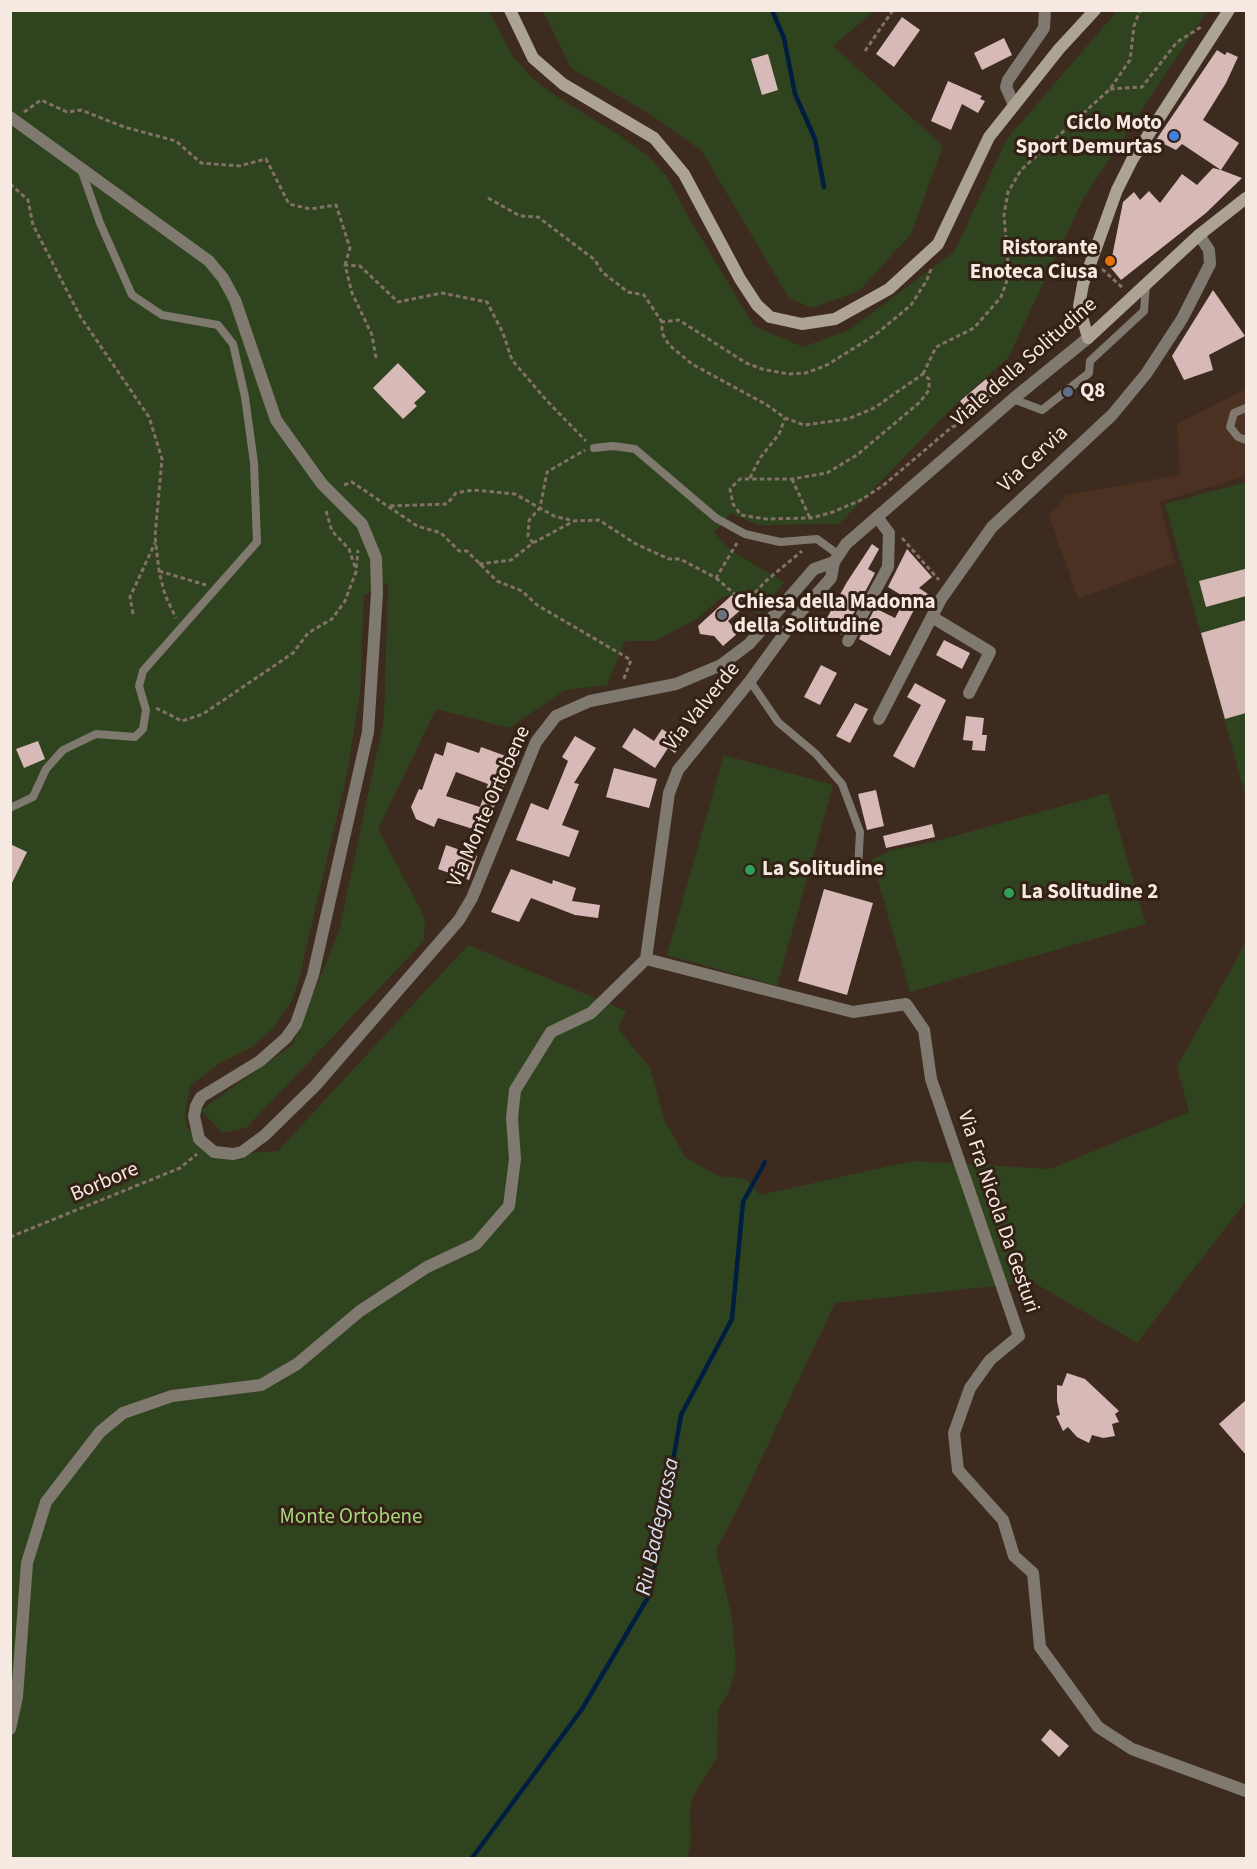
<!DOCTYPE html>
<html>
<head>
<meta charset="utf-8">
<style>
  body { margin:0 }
  #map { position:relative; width:1257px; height:1869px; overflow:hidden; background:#3e2b1f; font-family:"Source Sans 3",sans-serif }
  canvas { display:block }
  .frame { position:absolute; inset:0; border:12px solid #f6e9e2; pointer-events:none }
</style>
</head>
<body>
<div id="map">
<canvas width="1257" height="1869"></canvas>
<div class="frame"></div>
</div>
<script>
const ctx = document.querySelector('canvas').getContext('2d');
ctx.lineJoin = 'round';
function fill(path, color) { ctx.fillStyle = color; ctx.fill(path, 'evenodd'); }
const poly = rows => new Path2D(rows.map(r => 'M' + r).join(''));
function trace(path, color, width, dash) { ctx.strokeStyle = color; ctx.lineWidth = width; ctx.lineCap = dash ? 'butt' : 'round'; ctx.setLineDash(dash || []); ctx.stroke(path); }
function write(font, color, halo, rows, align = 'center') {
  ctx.font = font + ' "Source Sans 3",sans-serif'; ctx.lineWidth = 6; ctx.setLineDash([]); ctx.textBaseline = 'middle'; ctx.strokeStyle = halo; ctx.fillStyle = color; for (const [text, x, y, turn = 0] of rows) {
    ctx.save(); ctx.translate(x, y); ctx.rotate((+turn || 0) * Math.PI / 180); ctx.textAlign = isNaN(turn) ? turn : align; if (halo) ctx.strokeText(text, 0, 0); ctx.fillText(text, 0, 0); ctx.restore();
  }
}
fill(poly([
  [1246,389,1246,476,1160,502,1175,563,1078,599,1049,516,1067,495,1180,475,1177,424]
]), '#4a3121');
fill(poly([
  [11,11,489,11,512,55,529,75,551,93,619,135,647,155,667,177,689,218,754,326,803,347,849,330,954,252,1007,139,1117,11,1207,11,1083,199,1008,358,960,400,839,524,758,525,731,513,714,533,732,551,784,582,759,614,740,606,731,595,722,597,698,618,655,641,625,641,607,685,565,690,509,728,436,709,378,829,425,918,424,941,246,1128,222,1133,201,1110,292,1045,339,931,384,719,388,583,364,595,360,694,347,774,298,983,291,1002,273,1028,252,1047,220,1063,190,1086,185,1114,187,1127,210,1156,278,1151,468,945,626,1011,618,1029,650,1068,664,1119,685,1157,719,1176,747,1179,760,1195,912,1161,1050,1169,1189,1112,1177,1067,1246,942,1246,1201,1137,1343,1033,1282,835,1303,740,1504,716,1550,732,1617,736,1668,729,1691,718,1711,717,1757,693,1796,690,1807,691,1843,687,1858,11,1858],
  [543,11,874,11,833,46,943,146,911,234,859,291,812,308,789,298,701,150,645,111,571,68],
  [1246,482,1246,798,1165,504],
  [724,755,833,785,777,986,667,955],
  [1108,793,1146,924,910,992,872,860,888,851,933,842]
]), '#30431f');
trace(poly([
  [772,10,784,38,795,94,815,139,824,187],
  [472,1858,582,1709,650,1594,681,1415,732,1319,743,1202,765,1162]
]), '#001e40', 4.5);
fill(poly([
  [902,17,920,30,894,67,876,54],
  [1004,38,1012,55,982,70,974,53],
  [1217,50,1225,55,1227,52,1238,57,1226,83,1203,120,1239,143,1221,170,1242,178,1206,213,1121,280,1110,267,1123,202,1134,192,1140,200,1149,191,1160,203,1182,174,1197,185,1213,168,1221,170,1182,144,1176,150,1156,140],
  [768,54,778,90,762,95,751,59],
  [948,81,982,96,980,99,985,101,978,113,962,104,951,130,931,121],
  [1213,290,1245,336,1209,355,1213,370,1184,380,1172,356],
  [398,363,426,392,414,403,417,406,403,419,373,388],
  [986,379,997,392,972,414,960,401],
  [872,544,879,549,868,569,875,573,842,635,823,625,847,582],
  [907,549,932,577,919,588,931,596,924,608,917,604,890,656,859,639,875,608,895,618,906,598,888,587],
  [1245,569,1246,596,1206,607,1199,581],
  [732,595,743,608,728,621,738,633,723,646,714,636,700,634,698,626],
  [1246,620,1246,713,1225,719,1201,633],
  [944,640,970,653,962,669,936,655],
  [821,665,837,673,820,705,804,697],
  [915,683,946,700,914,768,893,756,921,705,907,697],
  [855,703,868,709,850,743,836,736],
  [966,716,984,718,982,735,987,735,985,751,972,750,973,741,963,740],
  [634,728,654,741,662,729,682,742,675,753,668,748,655,768,622,747],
  [575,736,596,748,574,783,579,784,562,825,579,831,569,857,516,840,531,803,548,810,568,761,562,757],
  [38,741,45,759,24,768,16,749],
  [447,742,479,753,481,747,514,759,501,796,498,795,486,833,438,818,434,827,416,819,411,807,419,789,422,790,435,753,443,756],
  [456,772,488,784,480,807,446,796],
  [614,768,657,779,649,808,606,797],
  [876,790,884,826,867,830,858,794],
  [932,824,935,837,886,848,883,836],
  [10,844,27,852,10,887],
  [446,845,477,856,469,880,438,869],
  [511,869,552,884,553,880,576,888,572,901,600,905,598,918,575,915,531,898,519,922,491,912],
  [824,889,873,903,847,995,798,981],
  [1067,1373,1085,1379,1119,1411,1115,1414,1119,1422,1112,1424,1115,1436,1103,1438,1092,1435,1089,1443,1077,1437,1068,1427,1063,1431,1056,1416,1060,1415,1057,1401,1057,1385,1062,1386],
  [1246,1400,1246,1455,1219,1424],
  [1050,1729,1069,1746,1059,1757,1041,1740]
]), '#d7b9b7');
trace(poly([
  [865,51,893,10],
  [1110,89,1142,87,1177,42,1201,27],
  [24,112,41,100,67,112,81,110,124,127,176,141,201,163,239,166,266,159,289,204,310,209,336,205,350,248,345,265],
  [10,184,28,200,33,225,80,316,149,417,162,459,155,536,159,571,165,595,176,618],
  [488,198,520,216,538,217,595,260,602,272,628,292,644,295,662,322],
  [931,269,927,280,911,305,875,335,827,365,806,373,788,374,762,369,746,363,679,320,662,322,662,333,669,345,692,364,767,405,785,418,804,425,848,419,874,408,923,374,929,379,929,390,920,402,857,455,827,473,792,479,740,479,730,489,733,504,741,515,766,519,811,518,833,512,861,500,885,484,952,427,966,422],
  [1102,269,1124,289],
  [376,358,372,335,352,293,345,265,360,266,398,302,442,293,487,302,503,333,512,360,547,401,586,441],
  [923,374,936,347,974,328,1001,297,1009,275,1004,215,1008,192,1021,170,1110,89,1130,60,1134,26,1140,10],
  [750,478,760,458,779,434,785,418],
  [792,479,810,518],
  [344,485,352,482,417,526,441,533,459,551,467,551,497,581,522,591,537,605,631,660,623,681],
  [390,506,447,504,456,493,473,490,515,494,554,516,574,521,599,520,636,544,669,559,680,559,716,578,737,543],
  [326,511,332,531,349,549,356,570],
  [902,538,939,580],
  [533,543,528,536,529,520,540,508,547,472,585,450],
  [479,564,511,560,533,543,572,522],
  [159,571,206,585],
  [716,578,745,603,767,580,802,551],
  [133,614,130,597,155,543],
  [156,708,182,721,203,714,293,653,308,633,332,619,345,601,356,572,358,550],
  [10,1237,180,1168,197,1154]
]), '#827167', 3, [4.5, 3]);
trace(poly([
  [1013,399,1042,410,1089,373,1090,361,1144,311,1146,284],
  [1246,408,1234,413,1230,427,1238,437,1246,440],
  [594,448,613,446,635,449,716,518,745,534,780,542,817,539,839,555],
  [750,681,778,722,816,754,842,784,860,832,858,869],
  [10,808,33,797,46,769,63,750,96,734,135,737,143,729,146,710,139,686,143,671,257,542,254,463,245,397,233,344,218,325,162,315,132,295,100,223,81,169]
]), '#7f7970', 8);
trace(poly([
  [1014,105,1006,87,1008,80,1044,28,1045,10],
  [932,617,990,652,969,693],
  [848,641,888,567,889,533,877,517],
  [879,719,941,599,992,527,1112,415,1146,374,1182,319,1210,264,1209,250,1199,235],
  [646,959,853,1012,906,1004,924,1030,931,1079,1019,1336,990,1360,970,1388,954,1433,958,1470,1003,1520,1014,1556,1033,1573,1040,1647,1098,1727,1132,1749,1246,1791]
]), '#7f7970', 12);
trace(poly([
  [10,117,209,261,223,278,235,300,276,420,322,484,362,524,376,558,377,593,368,732,313,975,296,1024,286,1038,260,1061,201,1097,196,1106,194,1116,199,1139,214,1152,233,1154,242,1152,265,1135,315,1086,459,920,472,898,536,742,556,716,590,701,676,684,721,665,749,644,814,569,834,562],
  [10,1729,17,1697,27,1563,46,1502,100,1432,123,1413,172,1396,261,1385,297,1364,360,1311,427,1267,476,1244,509,1206,515,1159,512,1118,515,1090,551,1032,591,1013,646,959,669,793,678,770,750,681,798,615,831,578,834,562,846,544,1013,399,1088,338]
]), '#7f7970', 12);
trace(poly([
  [510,10,533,58,563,84,654,138,684,174,740,279,757,305,770,317,802,324,835,319,889,289,938,244,989,137,1059,49,1095,10],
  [1229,10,1132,160,1117,190,1083,284,1079,306,1088,338,1199,235,1246,198]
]), '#aca394', 12);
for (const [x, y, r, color] of [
  [1174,136,6,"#3f7fe0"],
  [1110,261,6,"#e8710a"],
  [1068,392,6,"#5c6f8a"],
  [722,615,6,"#6b7280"],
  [750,870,6,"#2e9e5b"],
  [1009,893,6,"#2e9e5b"]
]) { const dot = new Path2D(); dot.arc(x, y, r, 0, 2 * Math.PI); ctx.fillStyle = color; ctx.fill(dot); trace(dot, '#332115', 2); }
write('bold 21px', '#f6e9e2', '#332115', [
  ["Ciclo Moto",1162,124,"right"],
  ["Sport Demurtas",1162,148,"right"],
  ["Ristorante",1098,249,"right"],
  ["Enoteca Ciusa",1098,273,"right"],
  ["Q8",1080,392],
  ["Chiesa della Madonna",734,603],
  ["della Solitudine",734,627],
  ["La Solitudine",762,870],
  ["La Solitudine 2",1021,893]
], 'left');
write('21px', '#f6e9e2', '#332115', [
  ["Viale della Solitudine",1025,363,-41],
  ["Via Cervia",1034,460,-43],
  ["Via Valverde",703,707,-51],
  ["Via Monte Ortobene",490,807,-66],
  ["Borbore",105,1183,-23],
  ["Via Fra Nicola Da Gesturi",997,1212,71]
]);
write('21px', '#a6d57e', '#332115', [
  ["Monte Ortobene",351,1518]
]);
write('italic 22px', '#d5e1f1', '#332115', [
  ["Riu Badegrassa",659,1527,-78]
]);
</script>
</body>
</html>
